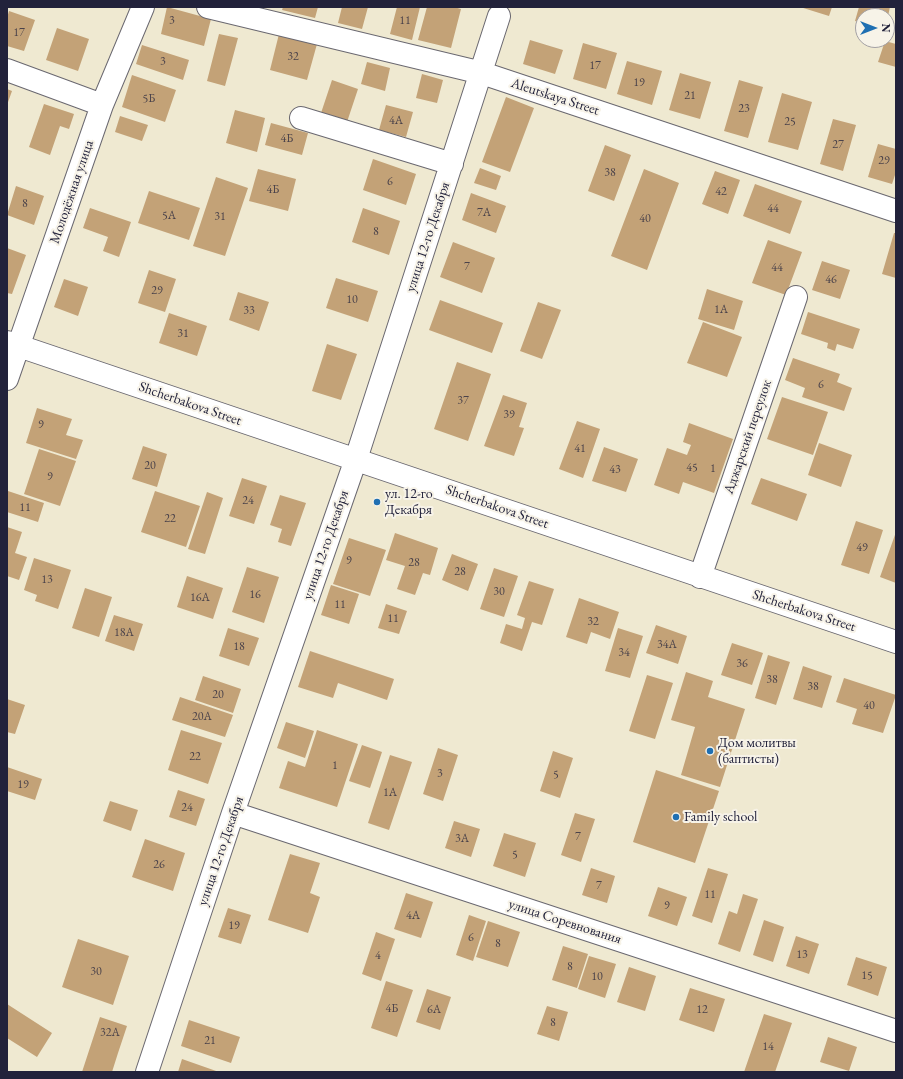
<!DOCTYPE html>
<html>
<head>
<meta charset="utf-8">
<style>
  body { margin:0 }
  #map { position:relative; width:903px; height:1079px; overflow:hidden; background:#efe9d1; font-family:"EB Garamond",serif }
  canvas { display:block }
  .frame { position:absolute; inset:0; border:8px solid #22223b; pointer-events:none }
  .north { position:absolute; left:855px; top:8px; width:40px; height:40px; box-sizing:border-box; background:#f7f3e8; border:1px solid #a29fa3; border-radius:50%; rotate:90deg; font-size:11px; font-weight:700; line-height:16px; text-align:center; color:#22223b }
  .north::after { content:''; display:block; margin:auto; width:14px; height:18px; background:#1f6fb2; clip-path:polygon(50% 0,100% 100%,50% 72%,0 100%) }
</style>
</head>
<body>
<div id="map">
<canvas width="903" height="1079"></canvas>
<div class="frame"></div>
<div class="north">N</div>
</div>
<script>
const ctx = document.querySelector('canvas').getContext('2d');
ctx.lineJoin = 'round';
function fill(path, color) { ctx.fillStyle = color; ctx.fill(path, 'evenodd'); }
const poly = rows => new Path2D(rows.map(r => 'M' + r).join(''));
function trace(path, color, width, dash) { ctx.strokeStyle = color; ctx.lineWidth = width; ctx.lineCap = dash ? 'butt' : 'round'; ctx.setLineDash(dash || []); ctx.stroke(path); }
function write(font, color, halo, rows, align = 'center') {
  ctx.font = font + ' "EB Garamond",serif'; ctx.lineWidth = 4; ctx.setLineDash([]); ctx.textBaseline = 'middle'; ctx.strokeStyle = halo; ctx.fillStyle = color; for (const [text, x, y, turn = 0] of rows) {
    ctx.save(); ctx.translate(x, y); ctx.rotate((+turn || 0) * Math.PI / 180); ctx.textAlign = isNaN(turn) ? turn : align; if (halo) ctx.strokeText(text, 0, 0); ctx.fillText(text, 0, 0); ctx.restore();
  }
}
fill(poly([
  [167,7,211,19,204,46,161,34],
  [283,7,318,7,315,18,282,10],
  [342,7,368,7,362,29,338,23],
  [397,7,420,7,412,40,390,34],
  [427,7,454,7,461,9,451,48,418,40],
  [800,7,832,7,829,16],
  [859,7,890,7,888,16,863,16,863,23,855,21],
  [9,11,35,20,24,51,7,46,7,18],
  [57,28,89,39,78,71,46,60],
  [219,34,238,38,225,86,207,81],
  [279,34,317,44,307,80,270,70],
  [530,40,563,50,555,74,523,64],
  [885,41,896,44,896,67,878,62],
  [583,43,617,53,606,89,573,79],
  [142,45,189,60,183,80,136,64],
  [627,61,662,71,652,105,617,94],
  [367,62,390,68,385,91,361,84],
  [680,73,711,82,700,119,669,110],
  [422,74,443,80,437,103,416,98],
  [132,75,176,90,165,122,122,107],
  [332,80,358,89,347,122,321,113],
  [739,80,763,87,748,138,724,131],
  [7,89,12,91,7,105],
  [782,93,812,102,798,150,768,142],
  [506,97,534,108,510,172,482,162],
  [44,104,74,114,69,129,60,126,50,155,29,147],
  [386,105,413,112,406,137,379,130],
  [235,110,265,118,257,152,226,143],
  [120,116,148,125,142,141,115,132],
  [833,119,856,125,843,171,820,164],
  [271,123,308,133,302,155,265,145],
  [878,144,896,149,896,172,892,184,868,177],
  [605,145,631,155,614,201,588,191],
  [373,159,416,174,406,205,363,190],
  [480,168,501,176,496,190,474,183],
  [258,169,296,179,288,211,249,201],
  [644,169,679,183,647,270,611,256],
  [715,171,740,180,728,214,702,204],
  [216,177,248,188,225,256,193,246],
  [755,184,802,201,790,234,743,216],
  [16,186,44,196,34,225,7,215],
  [149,191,200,208,189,240,138,223],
  [471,193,506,206,496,233,462,220],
  [90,208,131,222,119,257,103,251,108,237,83,228],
  [363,208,400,221,389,255,352,242],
  [894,233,896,233,896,278,882,274],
  [768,240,802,252,786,295,752,283],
  [453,242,495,258,482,293,440,277],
  [7,248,26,255,12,294,7,293],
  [822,261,850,270,840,299,812,290],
  [149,270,176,279,165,312,138,303],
  [336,278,378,291,368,322,326,308],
  [64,279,88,287,78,316,54,307],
  [707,289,743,301,734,330,698,319],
  [238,292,269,302,259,331,229,320],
  [440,300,503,323,492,353,429,330],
  [538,302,561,310,542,359,520,351],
  [808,312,860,329,853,349,837,344,835,351,827,348,828,343,801,334],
  [169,313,207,326,197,356,159,343],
  [703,322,742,337,727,377,687,363],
  [327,344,357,354,341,400,312,391],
  [793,358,840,374,837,382,852,388,844,411,802,397,805,388,785,380],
  [457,362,491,374,468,441,434,429],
  [503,395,527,403,519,427,524,428,514,456,484,446],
  [782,397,828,412,813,455,767,439],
  [37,408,72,419,66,435,83,440,76,459,26,443],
  [577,421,600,429,583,478,559,469],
  [689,423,733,439,714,493,683,482,679,494,654,485,667,448,687,455,691,445,683,442],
  [819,443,852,455,841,487,808,475],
  [143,446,167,454,157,487,132,479],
  [604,447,638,459,626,492,592,481],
  [39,449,76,461,60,506,24,494],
  [242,478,267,486,254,524,229,516],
  [761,478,807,494,797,521,751,504],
  [8,491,44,503,38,522,7,512],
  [155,491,200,506,186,547,141,532],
  [207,492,223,498,205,554,188,549],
  [280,495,306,503,291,546,278,542,282,529,270,525],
  [856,521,883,530,869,574,841,565],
  [7,527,22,532,15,553,27,557,19,580,7,576],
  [896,532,896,583,880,577],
  [395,533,438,548,430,575,423,573,415,595,397,589,405,566,386,560],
  [349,538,386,550,370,596,333,584],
  [452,554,478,564,468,591,442,580],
  [34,558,71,570,58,609,35,601,37,595,24,590],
  [247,567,279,577,264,623,232,612],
  [494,568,518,576,504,617,480,609],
  [187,576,223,588,213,619,177,607],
  [529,581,554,589,542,625,532,622,522,651,500,643,506,624,522,629,525,618,517,615],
  [331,585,359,594,349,624,321,615],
  [85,588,112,597,99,637,72,628],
  [579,598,619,612,610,639,591,632,587,644,566,637],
  [386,604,407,611,399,634,378,628],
  [114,615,143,624,134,651,105,641],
  [656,625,687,636,678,664,646,653],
  [228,628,259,638,249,666,219,656],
  [618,628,643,636,630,678,605,671],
  [732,643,763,653,752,685,721,675],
  [310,651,394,679,387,700,338,683,333,698,298,687],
  [768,655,790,662,776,705,755,698],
  [803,666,832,676,822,708,793,699],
  [686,672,713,681,708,697,745,709,720,787,681,775,695,727,671,720],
  [647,675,673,683,655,739,629,731],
  [203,676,241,689,233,713,195,700],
  [844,678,896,695,883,733,852,724,857,709,836,702],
  [180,697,233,715,225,737,172,720],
  [7,699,25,705,15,734,7,732],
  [286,722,314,731,305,758,277,748],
  [181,730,222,743,208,784,168,770],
  [317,730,358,744,337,807,279,788,288,761,305,767],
  [362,745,382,752,370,788,349,781],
  [438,748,458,755,443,801,423,794],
  [553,751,573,758,560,798,540,791],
  [390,755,412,762,389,830,368,823],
  [7,767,42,779,35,800,7,791],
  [656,770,719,791,695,863,633,842],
  [178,790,205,799,196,826,169,817],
  [110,801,138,810,131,831,103,821],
  [575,813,595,819,581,862,561,855],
  [454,821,480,829,471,857,445,848],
  [504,833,536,843,525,877,493,866],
  [145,839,185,853,173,891,132,877],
  [290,854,320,863,310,893,320,897,308,933,268,920],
  [591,868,615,876,607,903,582,895],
  [708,868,728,874,712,923,692,916],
  [658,887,687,897,677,926,648,916],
  [406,893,433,902,421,938,394,929],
  [743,894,758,899,740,952,718,944,729,911,737,914],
  [228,908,251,915,241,944,218,937],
  [469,915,486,921,473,961,456,955],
  [764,920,784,927,773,962,753,955],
  [488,921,520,932,508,967,476,957],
  [376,932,395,939,381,981,362,974],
  [796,936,819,944,809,974,786,966],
  [78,939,129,956,113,1005,62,987],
  [563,946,588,954,577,988,552,980],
  [589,956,616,964,605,998,578,989],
  [856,957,887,967,878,996,847,985],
  [629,967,656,976,645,1011,617,1002],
  [386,981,413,990,397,1037,371,1028],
  [690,988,725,999,714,1032,679,1020],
  [427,989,451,997,440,1030,416,1022],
  [7,1004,52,1033,37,1057,7,1038],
  [547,1006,568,1012,559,1041,537,1034],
  [764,1014,792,1023,775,1072,744,1072],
  [100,1017,127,1026,118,1053,112,1072,82,1072],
  [189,1020,240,1037,231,1063,181,1046],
  [828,1037,857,1047,849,1071,820,1062],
  [182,1059,219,1072,178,1072]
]), '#c3a277');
const minor = poly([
  [208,7,482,73,896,211],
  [7,70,102,105],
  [301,118,452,164],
  [7,342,896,642],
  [7,379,102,105,143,7],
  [700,577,796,297],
  [233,813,896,1031],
  [147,1072,233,813,356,459,499,16]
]);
trace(minor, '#6a6870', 24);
trace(minor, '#fff', 22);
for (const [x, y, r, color] of [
  [377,502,4,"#1f6fb2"],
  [710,751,4,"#1f6fb2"],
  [676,817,4,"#1f6fb2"]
]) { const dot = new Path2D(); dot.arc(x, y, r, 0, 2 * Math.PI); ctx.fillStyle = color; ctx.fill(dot); trace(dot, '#f7f3e8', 1.5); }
write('12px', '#4a424a', null, [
  ["3",172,21],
  ["11",405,21],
  ["17",19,33],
  ["32",293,57],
  ["3",163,62],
  ["17",595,66],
  ["19",639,83],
  ["21",690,96],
  ["5Б",149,99],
  ["23",744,109],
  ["4А",396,121],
  ["25",790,122],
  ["4Б",287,139],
  ["27",838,145],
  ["29",884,161],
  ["38",610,173],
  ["6",390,182],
  ["4Б",273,190],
  ["42",721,192],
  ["8",25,204],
  ["44",773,209],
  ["7А",484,213],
  ["5А",169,216],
  ["31",220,217],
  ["40",645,219],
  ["8",376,232],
  ["7",467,267],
  ["44",777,268],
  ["46",831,280],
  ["29",157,291],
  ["10",352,300],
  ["1А",721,310],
  ["33",249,311],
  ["31",183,334],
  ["6",821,385],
  ["37",463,401],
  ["39",509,415],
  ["9",41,425],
  ["41",580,449],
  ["20",150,466],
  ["45",692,468],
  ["1",713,469],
  ["43",615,470],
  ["9",50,477],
  ["24",248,501],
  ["11",25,508],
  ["22",170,519],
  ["49",862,548],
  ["9",349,561],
  ["28",414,563],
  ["28",460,572],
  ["13",47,580],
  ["30",499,592],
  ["16",255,595],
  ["16А",200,598],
  ["11",340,605],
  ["11",393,619],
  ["32",593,622],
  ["18А",124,633],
  ["34А",667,645],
  ["18",239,647],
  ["34",624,653],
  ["36",742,664],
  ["38",772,680],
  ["38",813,687],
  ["20",218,695],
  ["40",869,706],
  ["20А",202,717],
  ["22",195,757],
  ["1",335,766],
  ["3",440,774],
  ["5",556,775],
  ["19",23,785],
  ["1А",390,793],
  ["24",187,808],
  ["7",578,837],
  ["3А",462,839],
  ["5",515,855],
  ["26",159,865],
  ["7",599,886],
  ["11",710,895],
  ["9",667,906],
  ["4А",413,916],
  ["19",234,926],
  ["6",471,938],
  ["8",498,944],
  ["13",802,955],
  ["4",378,956],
  ["8",570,967],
  ["30",96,972],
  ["15",867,976],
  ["10",597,977],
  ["4Б",392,1009],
  ["6А",434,1010],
  ["12",702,1010],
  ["8",553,1023],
  ["32А",110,1033],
  ["21",210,1041],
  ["14",768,1047]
]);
write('14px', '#22223b', '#f7f3e8', [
  ["Aleutskaya Street",555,97,18],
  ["Молодёжная улица",72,192,-71],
  ["улица 12-го Декабря",428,237,-72],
  ["Shcherbakova Street",190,404,19],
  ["Аджарский переулок",748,437,-71],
  ["Shcherbakova Street",497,507,19],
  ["улица 12-го Декабря",326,545,-71],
  ["Shcherbakova Street",804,611,18],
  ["улица 12-го Декабря",221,851,-71],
  ["улица Соревнования",565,922,18]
]);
write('14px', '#22223b', '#f7f3e8', [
  ["ул. 12-го",385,494],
  ["Декабря",385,510],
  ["Дом молитвы",718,743],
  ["(баптисты)",718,759],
  ["Family school",684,817]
], 'left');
</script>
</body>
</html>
